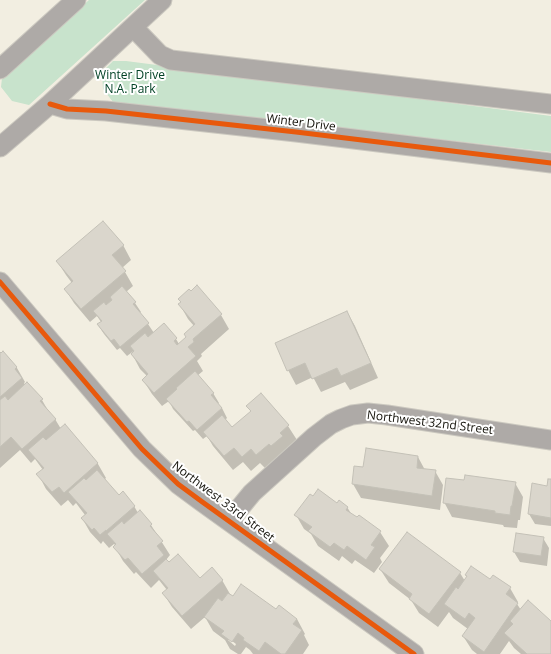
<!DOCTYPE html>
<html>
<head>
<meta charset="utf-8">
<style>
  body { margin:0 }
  canvas { display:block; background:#f2eee1 }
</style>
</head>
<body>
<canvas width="551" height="654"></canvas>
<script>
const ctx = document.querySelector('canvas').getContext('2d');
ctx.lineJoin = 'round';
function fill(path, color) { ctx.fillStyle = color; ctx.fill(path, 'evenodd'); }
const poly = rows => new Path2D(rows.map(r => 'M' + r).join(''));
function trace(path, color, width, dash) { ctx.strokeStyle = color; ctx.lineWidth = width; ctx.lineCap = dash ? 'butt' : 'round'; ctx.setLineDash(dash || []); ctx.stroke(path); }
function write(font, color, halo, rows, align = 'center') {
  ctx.font = font + ' "Open Sans",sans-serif'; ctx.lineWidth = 4; ctx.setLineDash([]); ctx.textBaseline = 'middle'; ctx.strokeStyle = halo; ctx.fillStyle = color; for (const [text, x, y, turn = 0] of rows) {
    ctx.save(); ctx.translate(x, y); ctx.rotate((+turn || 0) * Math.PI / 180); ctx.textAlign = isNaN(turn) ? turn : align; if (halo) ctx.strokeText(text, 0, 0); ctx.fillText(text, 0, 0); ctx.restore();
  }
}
fill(poly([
  [89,0,145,0,29,105,12,101,1,87,2,78],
  [113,61,126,61,551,116,551,152,113,102,103,89,102,72]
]), '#c8e3cc');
fill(poly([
  [123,245,131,260,122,268,125,272,133,286,126,292,135,303,141,312,140,313,148,324,154,333,176,339,179,344,187,337,194,326,188,319,180,305,181,303,179,299,221,315,229,329,201,354,202,356,197,361,203,371,197,376,213,393,219,403,218,404,222,408,227,418,225,420,232,428,251,412,247,406,261,394,288,426,297,440,288,447,290,451,277,457,265,468,260,463,251,471,243,462,233,470,213,446,207,436,203,439,195,430,193,431,173,409,169,401,162,406,152,394,143,380,147,376,140,369,132,354,135,350,127,356,120,348,117,350,104,334,98,325,101,322,97,316,90,322,74,303,65,289,72,283,66,275,57,261],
  [347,312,355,326,378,378,350,390,345,382,321,392,313,377,296,385,288,370],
  [3,352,17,368,25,382,24,383,25,385,42,400,50,414,55,419,61,429,65,426,98,464,106,478,104,480,119,496,134,506,138,513,140,512,151,525,170,555,166,560,169,564,200,580,222,580,230,594,233,597,276,610,297,619,305,634,304,635,309,645,303,654,253,654,250,650,246,647,241,654,238,654,230,649,225,640,213,631,205,617,191,629,172,607,163,593,167,590,159,580,151,588,136,572,134,574,123,561,115,547,116,546,114,544,109,548,103,541,101,544,90,532,82,518,85,515,76,503,73,506,68,500,61,506,46,489,38,474,43,470,35,459,31,463,20,450,0,468,0,353,0,354],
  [228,638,236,644,235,646,228,640],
  [418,457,425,470,435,471,443,485,440,510,361,498,353,484,364,468],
  [551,480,551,526,535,524,529,514,548,487],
  [515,483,523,497,520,520,518,520,517,528,504,527,503,525,452,517,444,502],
  [337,505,347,507,352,515,357,519,359,516,380,532,389,546,380,558,382,562,374,573,355,560,352,564,342,556,339,561,318,546,311,534,304,529,296,515],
  [543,538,549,548,547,566,520,562,514,552],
  [380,569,460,573,465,581,468,577,466,575,490,580,510,588,518,602,517,604,521,610,551,622,551,654,521,654,514,648,509,641,500,654,477,654,472,650,463,636,468,629,453,618,449,612,438,627,419,613,411,600,389,583]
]), '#0003');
const building = poly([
  [103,221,124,245,112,255,126,271,81,309,64,289,73,281,56,261,103,221],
  [197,285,222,314,193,339,194,342,188,347,196,356,154,393,142,380,148,374,131,354,134,351,130,346,145,333,148,337,164,323,177,338,174,341,177,345,186,337,184,334,195,324,178,304,181,302,178,299,189,289,191,291,197,285],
  [122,286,136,302,133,304,149,323,120,347,114,339,111,341,97,324,102,321,93,311,104,302,106,305,112,300,110,297,122,286],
  [347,311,371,363,341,376,337,368,312,379,305,363,287,371,275,343,347,311],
  [3,351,17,367,15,369,22,378,0,397,0,352,1,353,3,351],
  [195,371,214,393,211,395,222,408,197,430,189,421,187,422,166,399,177,389,176,388,195,371],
  [27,382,43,399,40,401,56,419,22,449,11,437,0,447,0,400,5,396,8,400,27,382],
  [261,393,289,425,280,433,283,436,271,446,269,444,256,455,251,449,242,457,234,448,224,456,203,432,222,415,232,427,251,411,246,406,261,393],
  [65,424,98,463,64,493,59,487,52,492,36,474,44,468,28,450,43,437,46,440,65,424],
  [366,448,418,456,417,468,436,470,432,496,352,484,354,466,363,467,366,448],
  [97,470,119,495,123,491,135,506,106,531,106,530,100,535,94,528,92,530,81,518,87,513,68,492,84,478,86,480,97,470],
  [465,475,516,482,512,506,511,506,510,515,495,513,495,511,443,503,446,478,464,480,465,475],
  [548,479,551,479,551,518,528,514,532,483,547,486,548,479],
  [318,489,337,503,339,500,348,507,346,510,357,517,359,515,381,531,371,545,375,547,366,560,347,546,344,550,334,543,330,547,308,531,312,527,294,515,310,494,313,496,318,489],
  [140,510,152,524,150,526,163,541,157,546,164,555,142,574,128,558,125,560,113,547,116,544,107,534,122,521,124,524,140,510],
  [407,532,461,572,429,614,409,599,412,594,379,569,407,532],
  [516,533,544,537,541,556,513,552,516,533],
  [178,554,200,578,212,567,223,580,182,616,162,593,168,588,153,571,166,559,169,562,178,554],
  [471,566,490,579,493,575,511,587,506,594,518,603,484,652,462,636,475,618,469,613,465,619,444,604,456,587,458,589,467,576,465,575,471,566],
  [241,584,276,609,279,605,297,619,293,624,302,630,285,654,281,654,265,642,259,651,243,640,244,638,238,633,232,642,221,634,224,631,204,617,218,598,222,601,228,593,233,596,241,584],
  [528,600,551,621,551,654,527,654,504,633,513,624,510,621,528,600]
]);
fill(building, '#dad6cc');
trace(building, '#c4c1b7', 1);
const minor = poly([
  [133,27,160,55,171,60,551,104],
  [0,69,76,0],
  [50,104,67,109,106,111,296,132,551,163],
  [0,147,50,104,162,0],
  [0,282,142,449,178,484,201,501,414,654],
  [229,521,252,493,314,437,331,424,341,419,352,415,368,413,387,415,551,440]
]);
trace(minor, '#ccc9c0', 21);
trace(minor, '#aeaaa7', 19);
trace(poly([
  [50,104,67,109,106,111,296,132,551,163],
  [0,282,142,449,178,484,201,501,414,654]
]), '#e8590c', 5);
write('12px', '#024226', '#fff', [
  ["Winter Drive",130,76],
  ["N.A. Park",130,90]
]);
write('12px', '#110f07', '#fff', [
  ["Winter Drive",301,123,7],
  ["Northwest 32nd Street",430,423,7],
  ["Northwest 33rd Street",223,502,37]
]);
</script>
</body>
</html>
